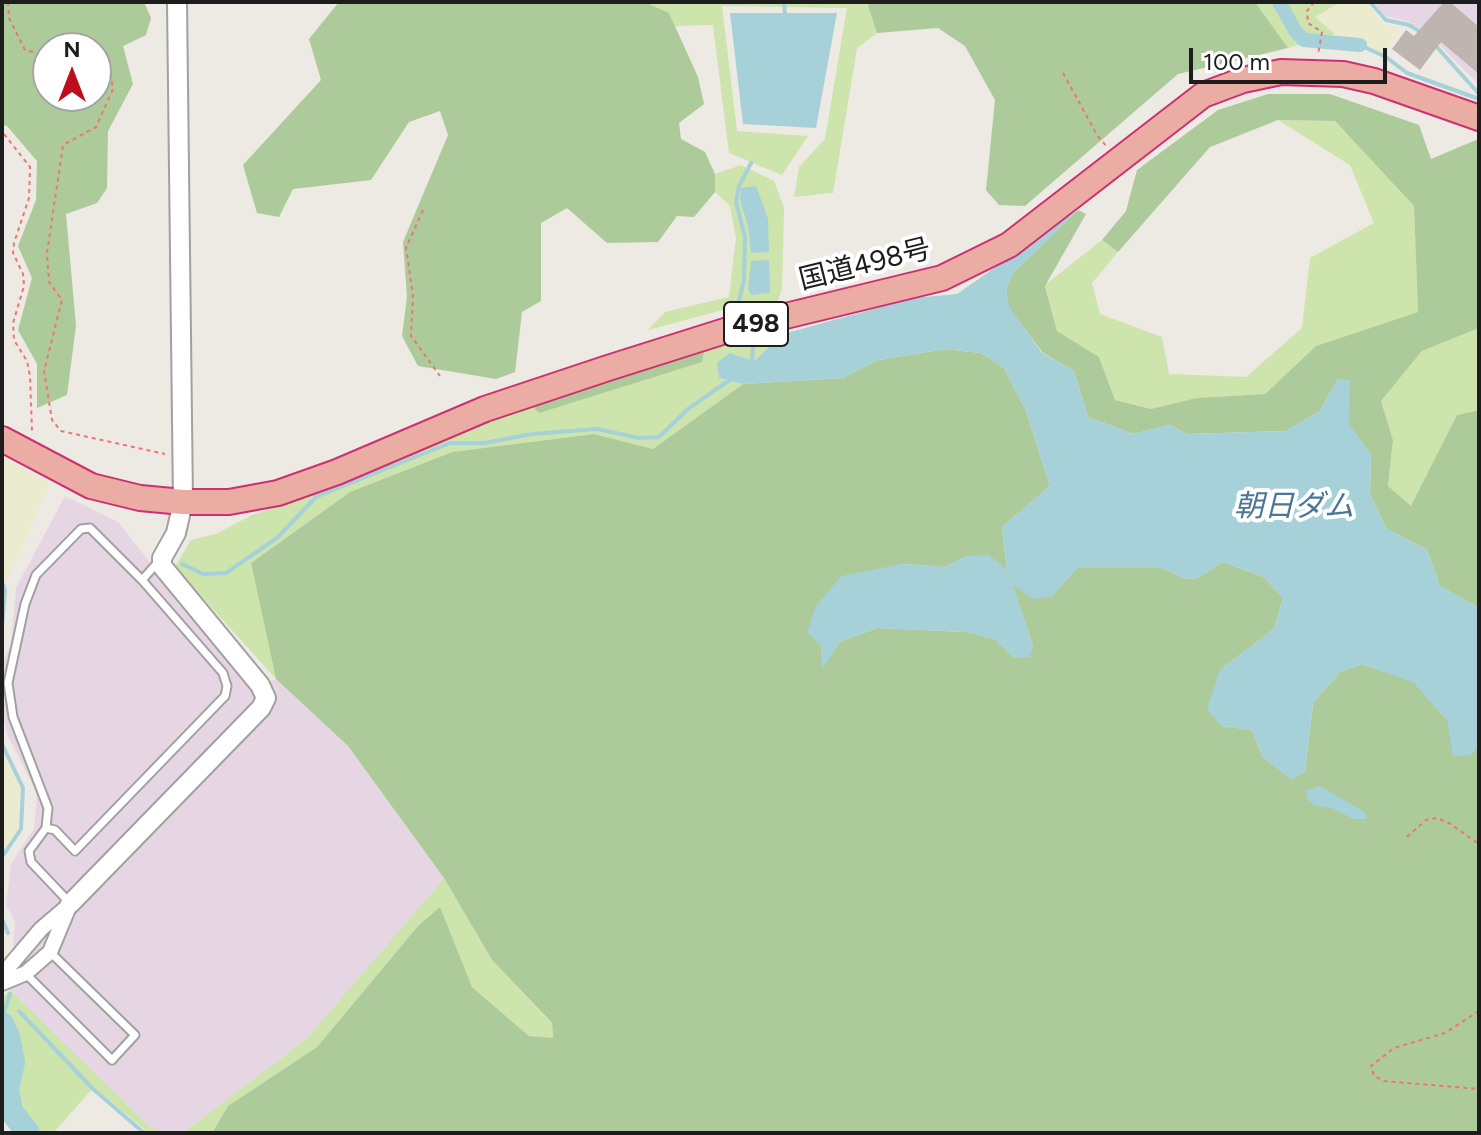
<!DOCTYPE html>
<html>
<head>
<meta charset="utf-8">
<style>
  body { margin:0 }
  #map { position:relative; width:1481px; height:1135px; overflow:hidden; background:#ede9e3; font-family:Figtree,sans-serif }
  canvas { display:block }
  .frame { position:absolute; inset:0; border:4px solid #1d1d1d; pointer-events:none }
  .north { position:absolute; left:32px; top:32px; width:80px; height:80px; box-sizing:border-box; background:#fff; border:2px solid #a5a5a5; border-radius:50%; rotate:0deg; font-size:22px; font-weight:700; line-height:32px; text-align:center; color:#1d1d1d }
  .north::after { content:''; display:block; margin:auto; width:28px; height:36px; background:#bc0e1c; clip-path:polygon(50% 0,100% 100%,50% 72%,0 100%) }
  .scale { position:absolute; left:1189px; top:48px; width:198px; height:36px; box-sizing:border-box; border:4px solid #1d1d1d; border-top:0; padding-left:10px; font-size:24px; line-height:28px; white-space:nowrap; color:#1d1d1d; -webkit-text-stroke:6px #fff; paint-order:stroke }
</style>
</head>
<body>
<div id="map">
<canvas width="1481" height="1135"></canvas>
<div class="frame"></div>
<div class="north">N</div>
<div class="scale">100 m</div>
</div>
<script>
const ctx = document.querySelector('canvas').getContext('2d');
ctx.lineJoin = 'round';
function fill(path, color) { ctx.fillStyle = color; ctx.fill(path, 'evenodd'); }
const poly = rows => new Path2D(rows.map(r => 'M' + r).join(''));
function trace(path, color, width, dash) { ctx.strokeStyle = color; ctx.lineWidth = width; ctx.lineCap = dash ? 'butt' : 'round'; ctx.setLineDash(dash || []); ctx.stroke(path); }
function write(font, color, halo, rows, align = 'center') {
  ctx.font = font + ' Figtree,"Noto Sans JP",sans-serif'; ctx.lineWidth = 8; ctx.setLineDash([]); ctx.textBaseline = 'middle'; ctx.strokeStyle = halo; ctx.fillStyle = color; for (const [text, x, y, turn = 0] of rows) {
    ctx.save(); ctx.translate(x, y); ctx.rotate((+turn || 0) * Math.PI / 180); ctx.textAlign = isNaN(turn) ? turn : align; if (halo) ctx.strokeText(text, 0, 0); ctx.fillText(text, 0, 0); ctx.restore();
  }
}
fill(poly([
  [1374,2,1479,2,1479,85,1426,31,1407,21,1385,16],
  [65,496,118,522,250,689,276,679,348,746,444,878,306,1039,183,1133,165,1133,150,1127,10,990,15,922,6,904,11,864,34,829,37,793,7,734,2,707,2,665,11,644,16,588]
]), '#e6d6e4');
fill(poly([
  [1340,2,1366,2,1383,24,1400,29,1383,53,1335,34,1315,17],
  [2,457,50,483,3,589,2,600],
  [2,749,21,789,18,828,2,854]
]), '#ebebd0');
fill(poly([
  [645,2,867,2,877,33,857,48,833,193,794,197,799,167,825,139,847,8,722,6,737,131,808,136,782,175,729,153,713,25,675,26,669,13],
  [1255,2,1340,2,1315,17,1335,34,1288,48],
  [1278,120,1335,121,1414,206,1418,312,1316,346,1265,394,1196,398,1151,409,1115,400,1099,357,1057,331,1045,285,1102,240,1118,252,1092,283,1100,314,1162,337,1169,374,1246,377,1302,328,1310,258,1374,223,1350,165],
  [741,165,774,181,784,208,782,288,778,301,733,311,730,308,648,330,665,312,729,297,736,238,730,206,715,192,715,174],
  [1479,328,1479,410,1457,415,1412,507,1388,486,1393,440,1381,401,1422,351],
  [783,334,754,361,730,353,719,378,743,384,653,449,594,434,452,452,350,492,251,563,276,679,175,567,191,540,216,534,252,515,319,492,492,416,705,346],
  [444,878,492,960,552,1024,553,1039,529,1036,472,987,440,908,418,926,317,1047,228,1106,212,1133,183,1133,306,1039],
  [10,990,150,1127,165,1133,146,1133,145,1130,94,1087,53,1133,34,1133,16,1106,18,1057,2,1013,2,998]
]), '#cde4ac');
fill(poly([
  [2,2,144,2,151,18,146,35,123,46,133,84,108,131,107,188,97,203,66,214,76,326,67,395,37,408,37,364,18,330,32,278,18,246,36,200,37,161,7,126,2,125],
  [96,48,96,96,48,96,48,48],
  [339,2,645,2,669,13,698,77,704,104,679,123,681,139,705,152,715,174,715,192,694,217,677,216,658,242,607,243,567,208,541,223,541,301,522,312,515,372,496,379,418,366,402,336,407,297,403,242,448,135,440,111,409,122,371,180,293,189,279,217,257,213,243,165,321,80,309,39],
  [867,2,1255,2,1288,48,1178,74,1025,206,999,205,986,190,995,100,965,46,938,28,877,33],
  [1268,94,1330,94,1419,125,1431,159,1476,140,1479,141,1479,328,1422,351,1381,401,1393,440,1388,486,1411,506,1457,415,1479,410,1479,608,1440,586,1427,550,1386,528,1370,494,1371,455,1349,425,1338,379,1319,412,1286,431,1187,434,1170,425,1133,434,1088,417,1074,371,1043,353,1009,308,1006,291,1012,274,1078,210,1086,214,1045,286,1057,331,1099,357,1115,400,1151,409,1196,398,1265,394,1316,346,1418,312,1414,206,1335,121,1278,120,1210,147,1118,252,1102,240,1126,211,1137,170,1218,110],
  [705,346,702,362,539,413,531,404],
  [945,349,981,353,1004,368,1026,411,1050,486,1002,527,1007,571,967,556,945,567,902,564,821,646,823,666,841,641,877,628,967,632,995,639,1014,658,1033,646,1012,583,1051,597,1077,568,1162,568,1186,579,1197,578,1223,562,1264,577,1283,598,1274,629,1220,670,1221,726,1252,730,1262,756,1291,779,1305,772,1313,703,1340,672,1361,664,1413,681,1447,720,1470,755,1479,745,1479,1133,212,1133,228,1106,317,1047,418,926,440,907,472,987,529,1036,553,1038,552,1023,492,960,444,878,348,746,276,679,251,563,350,492,452,452,594,434,653,449,743,384,842,378,878,360]
]), '#adca9b');
fill(poly([
  [730,13,837,13,816,128,743,124],
  [756,186,768,219,769,252,751,253,748,226,740,200,741,188],
  [1078,210,1012,274,1006,291,1010,308,1042,353,1074,371,1088,417,1133,434,1170,425,1187,434,1286,431,1319,412,1338,379,1350,380,1349,424,1371,455,1370,494,1386,528,1427,550,1440,586,1479,608,1479,745,1471,755,1453,756,1447,720,1413,682,1361,664,1340,672,1313,703,1305,772,1291,779,1262,756,1252,730,1221,726,1207,709,1220,670,1274,629,1283,598,1264,577,1223,562,1197,578,1186,579,1162,568,1078,568,1051,597,1033,599,1013,585,1033,646,1030,657,1014,658,995,639,967,632,877,628,841,641,822,668,821,646,807,632,816,606,841,576,902,564,945,567,967,556,989,555,1007,570,1002,527,1050,486,1026,411,1004,368,981,353,945,349,878,360,842,378,743,384,719,378,717,363,730,353,754,361,783,334,914,298,957,294],
  [769,260,770,293,751,295,748,289,751,261],
  [1320,786,1366,813,1367,819,1354,819,1329,807,1315,806,1307,799,1306,790]
]), '#a6d1d8');
trace(poly([
  [784,2,785,16],
  [1370,2,1386,20,1409,25,1421,32],
  [1360,45,1386,57,1407,73,1479,99],
  [1436,46,1479,94],
  [737,308,744,280,745,237,736,202,739,186,751,163],
  [752,363,753,346],
  [182,564,203,574,226,573,277,538,316,497,450,443,484,443,532,434,597,429,639,438,659,437,688,409,731,379],
  [2,582,5,590,2,626],
  [2,744,23,788,21,829,2,857],
  [2,919,8,933],
  [19,1011,92,1088,144,1133],
  [2,1018,10,994]
]), '#a6d1d8', 4);
trace(poly([
  [1279,2,1296,32,1304,40,1360,45]
]), '#a6d1d8', 14);
trace(poly([
  [2,1024,8,1036,13,1062,7,1090,11,1111,28,1133]
]), '#a6d1d8', 24);
fill(poly([
  [1444,2,1450,2,1479,27,1479,74,1441,42,1420,70,1392,49,1406,30,1414,36]
]), '#beb5b0');
const service = poly([
  [46,828,55,830,75,851,225,696,227,686,223,673,142,580],
  [69,902,31,862,29,851,46,828,48,808,13,717,8,683,25,604,36,575,81,529,90,528,142,580,159,561],
  [26,974,112,1060,135,1035,50,952]
]);
const minor = poly([
  [2,975,41,929,68,906],
  [2,983,26,973,50,952,70,904]
]);
const tertiary = poly([
  [70,904,261,708,266,698,260,685,162,566,162,558,176,533,183,502,177,2]
]);
const trunk = poly([
  [2,439,91,486,140,498,183,502,229,502,278,493,337,472,485,409,608,368,728,330,942,278,1009,245,1203,95,1243,80,1281,72,1343,74,1374,81,1479,118]
]);
trace(service, '#a1a1a1', 11);
trace(minor, '#a1a1a1', 18);
trace(tertiary, '#a1a1a1', 22);
trace(trunk, '#cc3072', 28);
trace(poly([
  [8,2,9,18,25,50,48,56],
  [1314,2,1307,11,1308,23,1322,32,1318,55],
  [96,51,108,54,113,89,96,127,63,145,47,253,49,282,62,300,44,371,52,420,61,431,165,454],
  [1063,73,1097,135,1107,147],
  [4,134,30,167,29,198,14,243,13,253,23,274,24,286,13,323,14,340,27,361,30,376,32,432],
  [423,210,406,248,413,295,411,336,440,376],
  [1407,837,1426,820,1437,818,1449,823,1479,844],
  [1479,1011,1445,1033,1394,1048,1371,1066,1374,1076,1384,1081,1479,1089]
]), '#f07472', 2, [4, 4]);
trace(service, '#fff', 7);
trace(minor, '#fff', 14);
trace(tertiary, '#fff', 18);
trace(trunk, '#eaaca3', 24);
for (const [x, y, w] of [
  [756,324,64]
]) { const box = new Path2D(); box.roundRect(x - w / 2, y - 22, w, 44, 6); ctx.fillStyle = '#fff'; ctx.fill(box); trace(box, '#1d1d1d', 2); }
write('bold 26px', '#1d1d1d', null, [
  ["498",756,324]
]);
write('28px', '#1d1d1d', '#fff', [
  ["国道498号",865,265,-14]
]);
write('italic 30px', '#4a7796', '#fff', [
  ["朝日ダム",1294,507]
]);
</script>
</body>
</html>
